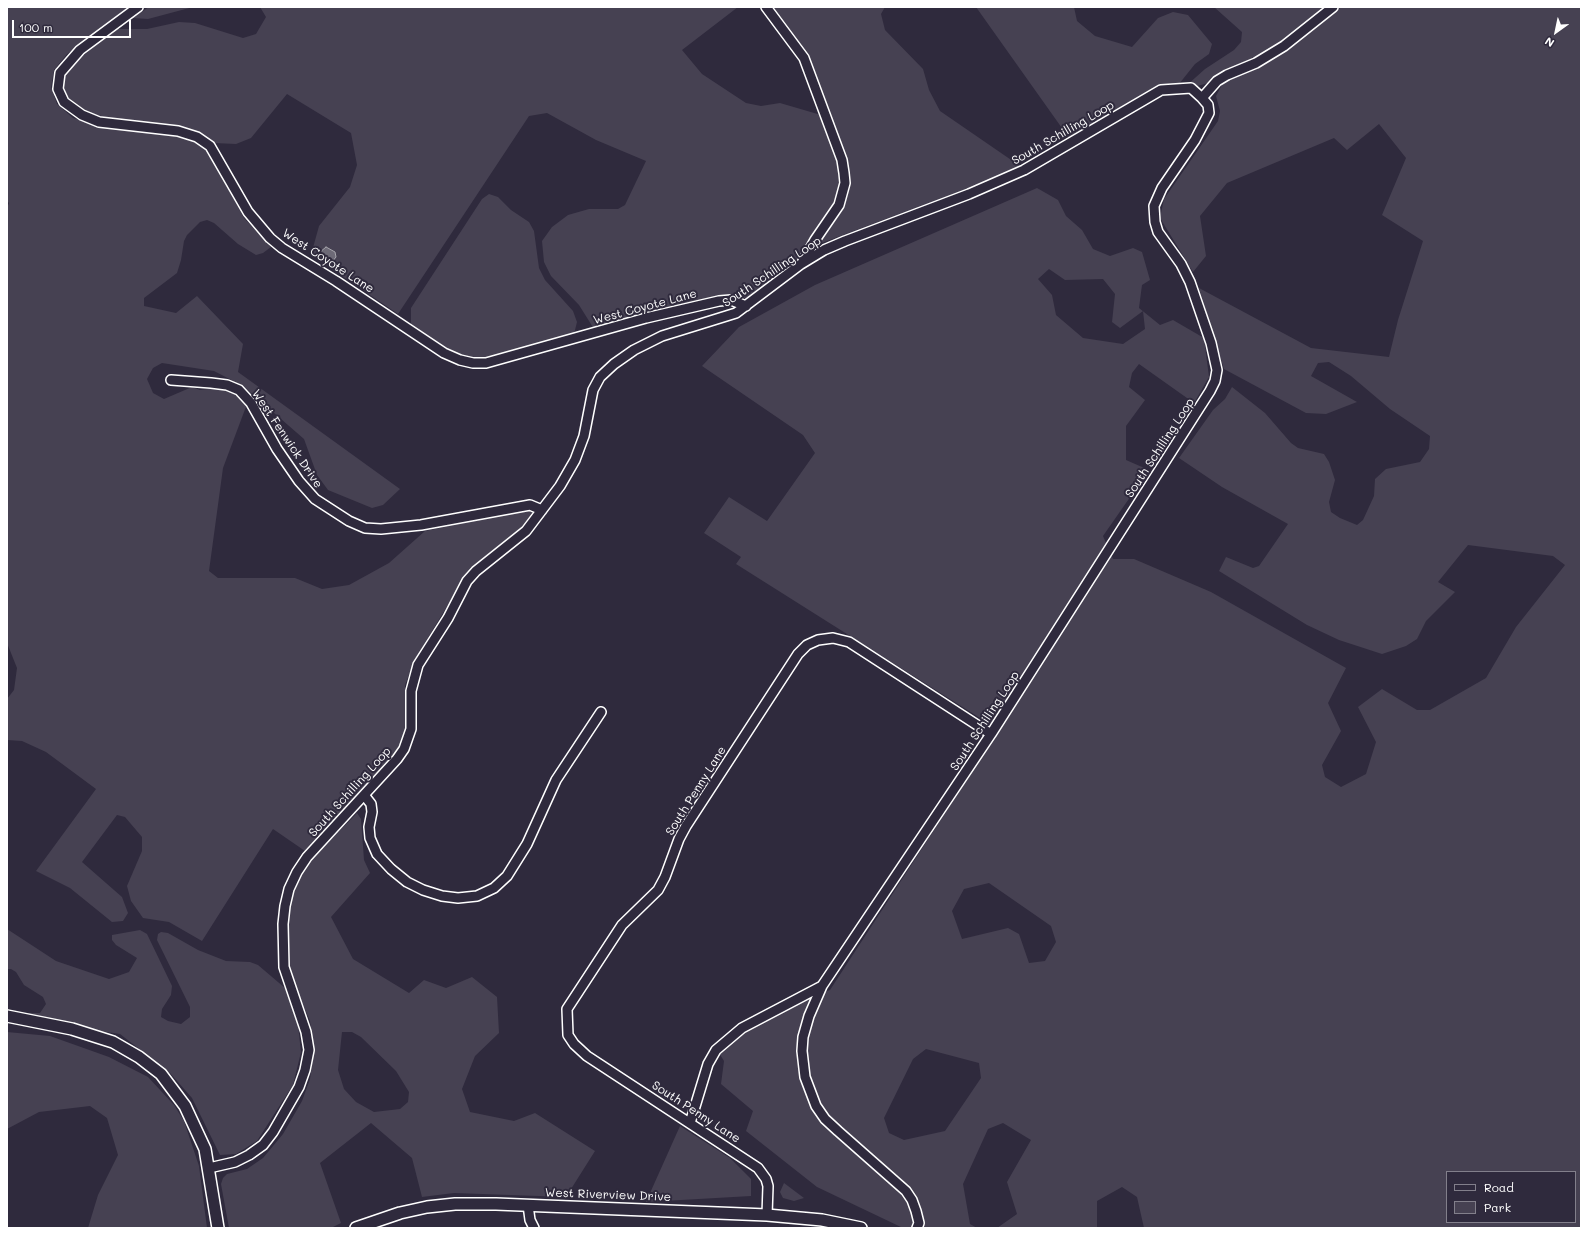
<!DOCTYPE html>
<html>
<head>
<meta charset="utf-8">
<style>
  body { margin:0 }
  #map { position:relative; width:1588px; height:1235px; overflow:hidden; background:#2f2a3d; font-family:Mali,sans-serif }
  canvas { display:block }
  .frame { position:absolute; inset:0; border:8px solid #fff; pointer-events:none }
  .legend { position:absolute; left:1446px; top:1171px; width:130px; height:52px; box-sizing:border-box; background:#2f2a3d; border:1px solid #827f8b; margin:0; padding:5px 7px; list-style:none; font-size:12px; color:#fff }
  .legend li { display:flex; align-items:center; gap:8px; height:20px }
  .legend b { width:20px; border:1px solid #827f8b }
  .north { position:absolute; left:1536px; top:12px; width:40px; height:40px; -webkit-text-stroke:3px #2f2a3d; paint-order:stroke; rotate:213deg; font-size:11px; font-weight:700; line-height:16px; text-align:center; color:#fff }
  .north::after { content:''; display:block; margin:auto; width:14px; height:18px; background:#fff; clip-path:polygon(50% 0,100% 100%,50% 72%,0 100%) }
  .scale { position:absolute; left:12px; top:20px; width:119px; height:18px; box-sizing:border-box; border:2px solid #fff; border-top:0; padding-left:5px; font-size:12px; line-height:14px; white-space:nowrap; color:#fff; -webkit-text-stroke:3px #2f2a3d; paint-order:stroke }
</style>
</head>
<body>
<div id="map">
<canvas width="1588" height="1235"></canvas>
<div class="frame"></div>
<ul class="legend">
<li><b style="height:5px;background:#2f2a3d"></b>Road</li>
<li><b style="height:11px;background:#464152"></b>Park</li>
</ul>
<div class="north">N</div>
<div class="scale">100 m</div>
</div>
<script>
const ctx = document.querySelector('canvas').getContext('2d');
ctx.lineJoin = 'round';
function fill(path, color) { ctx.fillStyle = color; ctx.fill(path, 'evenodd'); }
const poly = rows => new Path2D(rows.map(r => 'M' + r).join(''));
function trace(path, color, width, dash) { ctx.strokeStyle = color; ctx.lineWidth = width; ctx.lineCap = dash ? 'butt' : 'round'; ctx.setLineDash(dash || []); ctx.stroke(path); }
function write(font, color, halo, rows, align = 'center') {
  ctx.font = font + ' Mali,sans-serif'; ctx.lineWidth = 4; ctx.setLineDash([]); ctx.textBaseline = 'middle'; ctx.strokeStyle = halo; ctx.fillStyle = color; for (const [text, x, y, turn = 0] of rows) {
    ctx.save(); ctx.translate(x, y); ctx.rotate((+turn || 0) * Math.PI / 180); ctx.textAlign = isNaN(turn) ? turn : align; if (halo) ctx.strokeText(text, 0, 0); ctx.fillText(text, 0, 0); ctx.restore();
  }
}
fill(poly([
  [7,7,132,7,67,54,54,70,51,87,57,104,73,118,107,128,174,136,195,142,208,151,244,218,271,247,263,253,256,255,238,244,214,223,207,220,200,222,187,235,184,241,181,260,177,273,144,298,144,306,176,313,197,296,243,344,238,372,400,489,383,505,372,508,328,490,317,475,304,439,243,386,214,371,162,363,153,368,147,379,153,393,164,399,192,387,200,390,217,388,236,393,247,404,223,468,209,571,218,578,295,578,322,589,349,585,389,563,425,531,529,510,536,512,522,530,475,565,463,580,415,659,405,685,405,729,401,744,392,757,305,851,273,829,202,941,169,922,143,918,131,901,127,886,142,851,142,837,125,817,117,815,82,862,122,897,128,913,123,921,112,922,70,888,36,871,96,789,46,752,22,741,7,740,7,699,14,690,17,668,7,643,7,208,9,203,7,201],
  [149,7,193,7,148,19,132,18],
  [260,7,738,7,682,50,702,74,746,103,761,106,780,103,821,115,839,167,841,186,838,197,831,212,800,258,749,297,744,298,730,295,640,314,594,329,579,305,551,276,544,262,542,241,552,227,568,215,589,209,618,209,625,205,646,161,596,140,547,113,529,116,398,314,311,255,319,226,350,187,357,165,351,133,287,94,251,138,236,144,214,143,200,134,178,126,117,120,90,113,74,104,66,96,63,85,65,74,84,55,116,29,147,29,179,22,195,23,243,38,256,34,266,17],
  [771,7,885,7,881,14,885,30,923,69,929,90,940,111,1020,166,984,182,819,244,844,208,848,193,849,170,806,55],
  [976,7,1074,7,1077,21,1095,36,1132,47,1158,18,1173,12,1188,15,1212,44,1209,54,1195,64,1179,84,1156,89,1069,138],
  [1214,7,1326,7,1282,44,1229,69,1208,83,1194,87,1186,86,1205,69,1234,50,1241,42,1242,32],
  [1341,7,1581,7,1581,1228,1144,1228,1137,1197,1122,1187,1097,1201,1097,1228,997,1228,1017,1214,1007,1182,1031,1140,1003,1123,988,1129,963,1184,970,1224,977,1228,903,1228,817,1187,746,1131,753,1111,721,1084,724,1061,719,1053,744,1032,798,1002,830,990,999,730,736,564,741,557,704,533,729,497,767,521,815,453,803,435,702,366,739,327,815,285,1037,188,1058,200,1066,216,1082,230,1093,249,1110,256,1133,248,1142,252,1150,280,1142,285,1139,308,1160,325,1173,320,1204,338,1209,377,1194,403,1139,364,1132,373,1129,387,1145,400,1126,426,1126,460,1149,470,1103,536,1113,559,1134,559,1211,592,1346,668,1328,703,1341,731,1322,765,1325,777,1341,787,1366,774,1376,742,1358,707,1382,689,1417,710,1430,710,1486,678,1516,627,1565,565,1553,556,1468,545,1438,582,1455,592,1426,621,1417,639,1406,646,1382,654,1339,640,1307,625,1219,571,1226,557,1253,568,1259,566,1288,524,1222,487,1179,458,1213,410,1225,399,1232,387,1265,413,1291,443,1298,448,1324,454,1329,462,1335,480,1329,502,1331,512,1340,518,1357,525,1363,520,1374,496,1375,479,1386,469,1420,462,1429,449,1430,436,1390,409,1351,376,1329,362,1318,363,1311,376,1357,402,1326,414,1306,413,1224,369,1199,288,1311,348,1389,357,1398,320,1423,241,1382,215,1406,158,1379,124,1347,150,1334,138,1227,183,1200,216,1206,256,1193,272,1160,218,1164,199,1218,121,1220,111,1216,96,1223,83,1236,74,1261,65,1312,31],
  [1049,269,1065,280,1103,279,1115,294,1112,322,1120,328,1143,311,1145,329,1123,344,1083,338,1056,315,1052,295,1038,279],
  [989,883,1051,926,1056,942,1045,961,1029,963,1019,934,1008,928,962,939,952,911,964,889],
  [926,1049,979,1063,981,1078,945,1131,904,1140,889,1133,884,1118,913,1059],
  [1447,1172,1575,1172,1575,1222,1447,1222],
  [489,194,498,197,511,210,529,222,534,231,539,268,545,280,573,311,577,322,574,334,486,359,473,359,461,356,447,349,411,324,411,308,482,199],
  [357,813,361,819,364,860,370,873,331,917,353,959,409,993,424,980,446,988,472,977,497,997,499,1033,475,1056,462,1089,470,1112,514,1121,535,1113,595,1151,566,1197,454,1193,422,1197,412,1158,371,1123,320,1163,341,1223,331,1228,229,1228,221,1184,223,1178,227,1174,247,1169,263,1158,283,1134,302,1101,310,1079,314,1051,310,1021,288,969,287,934,290,902,297,881,310,861],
  [342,1032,352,1032,361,1037,396,1071,409,1092,408,1102,400,1109,374,1112,356,1102,344,1089,338,1070],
  [7,929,56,961,109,979,129,972,137,958,116,945,112,940,112,935,140,930,147,934,172,986,171,995,162,1009,161,1017,168,1021,181,1024,190,1017,190,1007,157,940,158,934,161,932,168,933,198,950,226,961,250,962,258,965,285,988,298,1025,301,1052,293,1085,257,1141,236,1154,220,1155,192,1098,170,1073,120,1034,80,1028,26,1013,40,1013,46,1004,43,997,24,985,16,972,11,969,7,969],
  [7,1032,50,1036,109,1057,148,1077,174,1105,184,1121,199,1166,207,1228,88,1228,98,1195,118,1155,107,1118,90,1106,39,1112,7,1129],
  [680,1126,730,1158,751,1179,751,1196,646,1202],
  [784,1183,804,1198,794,1201,783,1198,780,1192]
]), '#464152');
const water = poly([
  [326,247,335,252,336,257,332,262,329,262,321,257,319,253,326,247]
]);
fill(water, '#6d6a77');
trace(water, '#a7a6ad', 1);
const minor = poly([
  [138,7,80,50,60,73,58,89,64,102,82,115,99,122,178,131,197,137,210,146,248,212,270,238,282,248,336,281,444,353,460,360,473,363,486,363,646,318,719,301,731,300,746,306],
  [766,7,804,58,842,160,844,173,845,183,839,205,815,240,802,263],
  [1202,98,1217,81,1227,75,1256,63,1284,46,1333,7],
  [171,380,211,383,227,385,239,390,251,403,277,449,299,481,315,499,349,521,365,528,381,529,421,525,530,505,542,510],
  [364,795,371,804,372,812,369,827,370,838,377,854,391,869,407,882,423,890,442,896,458,898,477,896,494,888,507,876,527,844,556,780,601,712],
  [690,1123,708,1064,716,1050,742,1028,822,986],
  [209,1168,235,1162,249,1155,263,1145,273,1132,299,1087,305,1070,309,1050,306,1032,284,967,283,924,285,906,289,889,297,872,307,857,397,759,404,749,411,729,411,691,418,665,448,618,467,581,476,571,526,531,560,486,575,460,584,436,593,390,600,377,614,364,634,350,662,336,736,313,801,264,824,250,845,241,969,194,1024,170,1161,90,1191,88,1202,98,1208,105,1209,113,1195,140,1162,188,1154,206,1155,222,1158,232,1181,264,1190,282,1211,343,1217,370,1215,381,1210,391,991,734,822,986,809,1016,803,1037,802,1051,805,1077,816,1106,825,1119,838,1131,906,1191,912,1200,916,1211,919,1223,917,1228],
  [528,1205,530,1220,534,1228],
  [767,1215,768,1186,766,1179,758,1168,587,1056,574,1044,568,1035,567,1009,622,925,658,890,665,877,679,839,686,826,798,654,807,645,818,640,833,638,849,642,991,734]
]);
const tertiary = poly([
  [7,1016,72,1029,113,1042,139,1057,161,1074,185,1106,205,1149,218,1228],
  [356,1228,400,1213,427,1207,455,1204,496,1204,767,1215,822,1220,861,1228]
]);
trace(minor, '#fff', 12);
trace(tertiary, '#fff', 14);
trace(minor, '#2f2a3d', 9);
trace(tertiary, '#2f2a3d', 11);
write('12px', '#fff', '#2f2a3d', [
  ["South Schilling Loop",1063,133,-30],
  ["West Coyote Lane",328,261,33],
  ["South Schilling Loop",772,272,-34],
  ["West Coyote Lane",645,307,-15],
  ["West Fenwick Drive",287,439,56],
  ["South Schilling Loop",1160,448,-57],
  ["South Schilling Loop",985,721,-57],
  ["South Penny Lane",696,791,-58],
  ["South Schilling Loop",350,792,-48],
  ["South Penny Lane",696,1112,33],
  ["West Riverview Drive",608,1195,2]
]);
</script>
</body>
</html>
